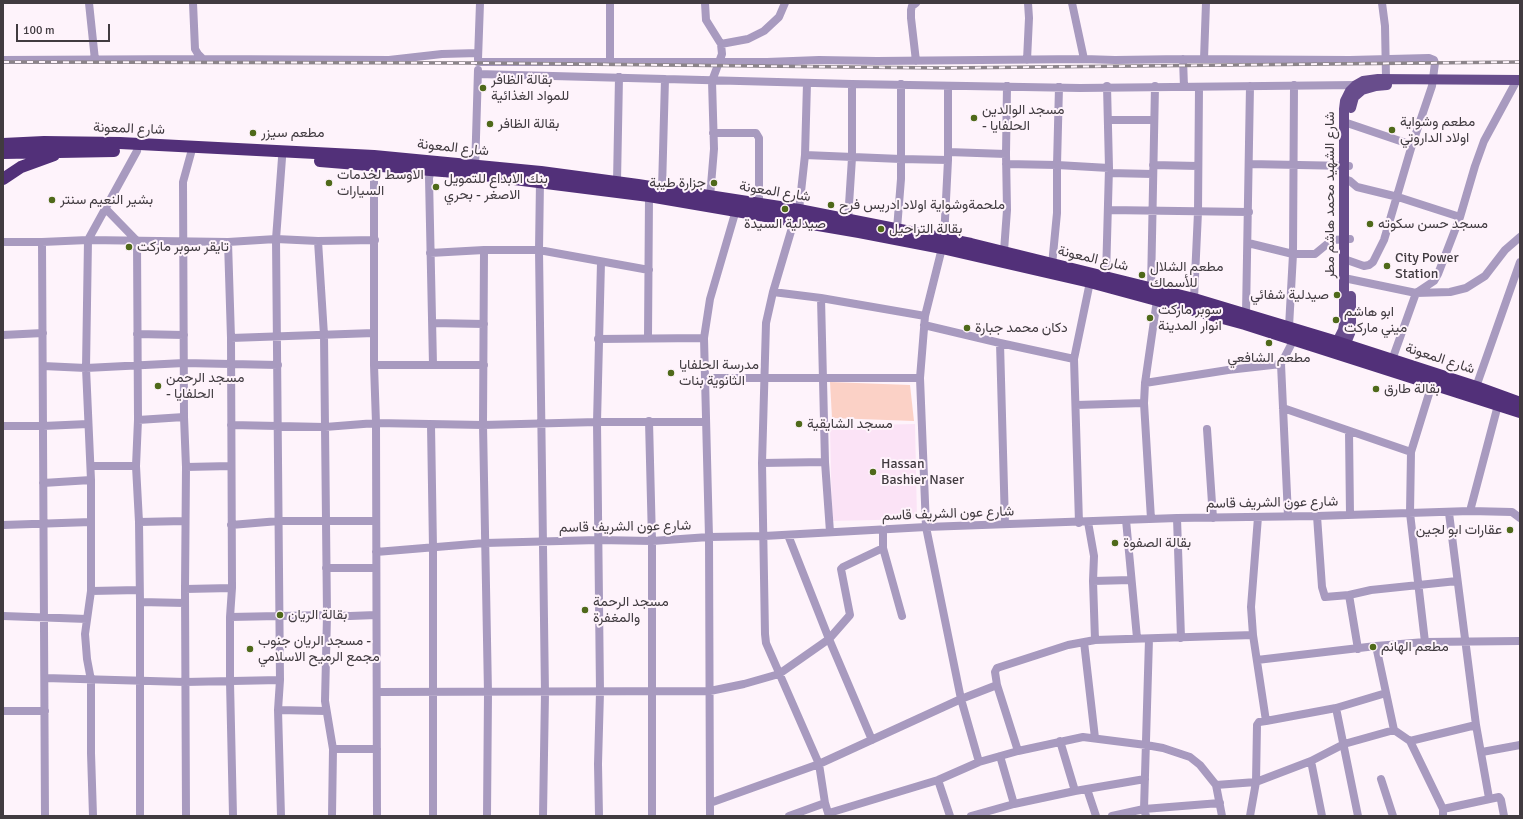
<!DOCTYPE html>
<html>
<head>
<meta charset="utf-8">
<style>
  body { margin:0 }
  #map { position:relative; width:1523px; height:819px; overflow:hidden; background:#fef3fb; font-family:Signika,sans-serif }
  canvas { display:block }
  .frame { position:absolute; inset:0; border:4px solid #413b40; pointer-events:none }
  .scale { position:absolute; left:16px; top:24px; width:94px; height:18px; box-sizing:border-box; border:2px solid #413b40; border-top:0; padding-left:5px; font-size:12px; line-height:14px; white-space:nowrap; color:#413b40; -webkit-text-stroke:3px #fef3fb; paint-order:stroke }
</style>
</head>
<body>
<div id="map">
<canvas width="1523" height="819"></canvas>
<div class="frame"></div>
<div class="scale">100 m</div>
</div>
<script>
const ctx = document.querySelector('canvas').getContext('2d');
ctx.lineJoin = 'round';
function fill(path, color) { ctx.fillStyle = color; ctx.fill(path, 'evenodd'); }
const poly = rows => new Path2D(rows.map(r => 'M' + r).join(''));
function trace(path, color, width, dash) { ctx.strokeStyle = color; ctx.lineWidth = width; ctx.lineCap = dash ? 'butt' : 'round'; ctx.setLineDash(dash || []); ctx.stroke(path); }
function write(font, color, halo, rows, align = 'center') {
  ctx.font = font + ' Signika,Vazirmatn,sans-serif'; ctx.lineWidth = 4; ctx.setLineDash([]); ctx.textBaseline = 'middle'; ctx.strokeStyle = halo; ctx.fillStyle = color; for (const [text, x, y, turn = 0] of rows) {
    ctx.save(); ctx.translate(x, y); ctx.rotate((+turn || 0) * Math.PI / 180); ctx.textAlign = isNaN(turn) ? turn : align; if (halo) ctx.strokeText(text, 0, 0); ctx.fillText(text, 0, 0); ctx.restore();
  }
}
fill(poly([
  [915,424,917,519,832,521,830,426]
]), '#fbe3f6');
fill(poly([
  [830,382,910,385,914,421,832,418]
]), '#fbd1c6');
trace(poly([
  [89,3,95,60],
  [193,3,195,49,198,54,203,59,389,60,442,54,478,53],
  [705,3,706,20,721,44,722,54,712,81,714,149,710,197],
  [916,3,912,6,911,10,911,18,916,61],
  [1072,3,1084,59],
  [1382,3,1385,26,1386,78],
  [721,44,748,39,764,31,779,17,785,3],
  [478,59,480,3],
  [1204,59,1206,3],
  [3,60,203,59],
  [1027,60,1029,18,1028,3],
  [478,62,767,62,819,60,877,61,1084,59,1115,60,1183,59],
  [610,62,610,3],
  [478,74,852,84,1080,88,1356,85,1359,86],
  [1184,87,1183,59,1350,60,1429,58,1434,60,1435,63,1432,86,1412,145,1384,240,1373,262,1369,265,1364,266,1344,259],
  [1108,120,1154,120],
  [1344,122,1412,145],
  [713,133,756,133,759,138,759,204],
  [948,152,1006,154],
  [805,155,901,159,901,84],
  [374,164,374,365,376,423,377,816],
  [1006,164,1057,165,1109,168],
  [1249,164,1349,166],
  [1153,165,1198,166],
  [431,170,429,178,433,365],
  [475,171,478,70],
  [1109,173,1153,174],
  [1345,179,1350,181,1357,187,1398,197,1460,217],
  [540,181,539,250,545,693,543,816],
  [617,182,619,77],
  [662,189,665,79],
  [105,208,137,241,138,420,136,466,139,522,140,602,140,816],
  [799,210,805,155,807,83],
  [1108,210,1249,212],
  [848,220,852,158,852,84],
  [794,221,773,292,766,323,762,463,765,634,766,643,819,764,825,803,829,816],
  [897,229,901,179,901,159,948,160],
  [944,239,948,160,948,86],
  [318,241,324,335,325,427,327,615,325,701,333,749,332,816],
  [3,242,42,242,88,240,228,242,276,239,318,241,375,240],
  [42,242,45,816],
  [228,242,231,338,232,588,230,617,230,682,233,816],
  [1248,243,1293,254,1315,254,1332,240,1350,239],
  [942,248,925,316,920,378,926,527,961,699,979,762],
  [484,250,483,425,488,693,487,816],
  [1004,251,1007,210,1006,154,1007,86],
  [430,253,484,250,539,250,649,270],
  [1052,265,1057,213,1057,165,1059,87],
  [1106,276,1109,168,1107,86],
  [1344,278,1416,293,1450,292,1466,288,1485,276,1505,250,1520,237],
  [1151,288,1155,86],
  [773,292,821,298,925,316],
  [821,298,825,462,830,532],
  [1194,299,1198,212,1199,87],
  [1246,314,1250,86],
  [433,323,484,324],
  [924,325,1000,343,1074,359],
  [1289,327,1293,254,1294,85],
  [137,334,184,335],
  [3,335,43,333],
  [231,338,374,333],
  [648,338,649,196],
  [598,339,704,338],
  [1000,343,1005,524],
  [1392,360,1416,293,1434,281,1438,274,1460,217,1475,166,1484,141,1517,80],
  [374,365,484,365],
  [43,366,86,368,184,363,278,365],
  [706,378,920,378],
  [1145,383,1228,370,1281,364],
  [1476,387,1520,262],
  [1076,405,1144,403],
  [1283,408,1411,452],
  [138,420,184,417],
  [649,421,652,541,652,816],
  [231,425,325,427,376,423,483,425,597,422,705,422],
  [431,425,433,548,433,816],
  [3,426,43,426,88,424],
  [1207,429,1213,518],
  [1349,431,1350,515],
  [762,463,825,462],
  [91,466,136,466],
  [186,467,231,466],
  [43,483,91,480],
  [1470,511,1498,405],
  [1449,513,1476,725,1489,798],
  [1288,516,1281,364,1294,339],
  [1317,516,1322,587,1325,597,1349,595,1358,649],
  [1177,518,1181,638],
  [1151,519,1144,403,1145,383,1157,300],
  [1126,520,1137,638],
  [139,522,185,521],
  [1088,522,1094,556,1093,581,1095,640],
  [1079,523,1074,359,1090,282],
  [3,525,91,522],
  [231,525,279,521,376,521],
  [883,529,883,548,902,616],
  [788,535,829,639,872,740],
  [376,552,485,543,598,540,652,541,709,537,764,536,926,527,1177,518,1317,516,1470,511,1512,512,1520,518],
  [326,568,375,568],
  [1093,581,1131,580],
  [185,589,232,588],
  [91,591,139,590],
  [1349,595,1371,590,1457,581],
  [140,602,185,603],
  [3,616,87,619],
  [230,617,327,615,350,616,376,615],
  [1084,642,1095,738],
  [1425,642,1410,513,1411,452,1432,384],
  [1376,646,1394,730,1410,741,1443,809,1443,816],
  [1257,660,1376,646,1425,642,1520,641],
  [45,678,185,682,280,680],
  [377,692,710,691,744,684,779,674,829,639,850,615,841,569,843,567,883,548],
  [1336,708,1358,816],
  [278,710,326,711],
  [3,711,45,711],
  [1266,721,1336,708,1386,693],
  [1060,741,1075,791],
  [1410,741,1476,725],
  [333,749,377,749],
  [1018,751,997,685,995,672,997,668,1000,667,1068,645,1095,640,1253,635],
  [1482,752,1520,745],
  [1000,756,1014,804],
  [1311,761,1322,816],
  [1381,779,1393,816],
  [938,780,950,816],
  [1216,785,1256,782,1311,761,1344,744,1394,730],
  [1087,789,1096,816],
  [710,803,819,764,961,699,997,685],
  [1443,809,1499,797,1501,800,1504,816],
  [829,813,938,780,979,762,1018,751,1083,737,1146,745,1163,748,1190,757,1200,765,1216,785,1222,816],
  [93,816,91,753,91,680,87,659,85,634,91,591,91,480,86,368,88,240,137,151],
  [186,816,185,589,186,467,184,417,183,182,191,153],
  [281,816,278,710,280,680,276,239,282,158],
  [599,816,598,764,600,692,597,422,601,262],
  [710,816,709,537,704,338,710,299,736,210],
  [789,816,825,803],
  [971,816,1014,804,1075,791,1145,779],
  [1112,816,1144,809,1220,803],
  [1146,816,1144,809,1149,639],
  [1250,816,1256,782,1257,725,1259,722,1266,721,1253,635,1251,607,1258,517]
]), '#a89abf', 8);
trace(poly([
  [1351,108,1354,97,1362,90,1376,86,1387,85],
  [1334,348,1343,330,1344,324,1344,109,1345,101,1350,91,1356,85,1363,81,1378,79,1520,80],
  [1343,350,1351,331,1351,296]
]), '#684d8c', 10);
trace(poly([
  [3,144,44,142,120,143,374,156,541,172,638,185,799,210,971,244,1194,299,1337,342,1476,387,1520,403],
  [3,153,114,151],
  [320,161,467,173,649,196,859,232,942,248,1090,282,1245,324,1520,412],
  [3,179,21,167,54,155]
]), '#523079', 12);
const rail = poly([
  [3,62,481,63,942,68,1520,62]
]);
trace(rail, '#8c848a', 3.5);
trace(rail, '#fef3fb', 2, [6]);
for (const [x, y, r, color] of [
  [483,88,4,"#4f691a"],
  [974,118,4,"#4f691a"],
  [490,124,4,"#4f691a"],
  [1392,130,4,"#4f691a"],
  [253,133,4,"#4f691a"],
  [329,183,4,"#4f691a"],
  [714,183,4,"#4f691a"],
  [436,187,4,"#4f691a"],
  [52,200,4,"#4f691a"],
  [831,205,4,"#4f691a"],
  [785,209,4,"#4f691a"],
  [1370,224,4,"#4f691a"],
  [881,229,4,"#4f691a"],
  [129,247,4,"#4f691a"],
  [1387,266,4,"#4f691a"],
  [1142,275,4,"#4f691a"],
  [1337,295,4,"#4f691a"],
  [1150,318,4,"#4f691a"],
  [1336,320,4,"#4f691a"],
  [967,328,4,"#4f691a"],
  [1269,343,4,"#4f691a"],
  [671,373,4,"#4f691a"],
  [158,386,4,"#4f691a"],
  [1376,389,4,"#4f691a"],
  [799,424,4,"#4f691a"],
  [873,472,4,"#4f691a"],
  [1510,530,4,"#4f691a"],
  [1115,543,4,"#4f691a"],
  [585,610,4,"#4f691a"],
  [280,615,4,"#4f691a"],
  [1373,647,4,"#4f691a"],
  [250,649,4,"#4f691a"]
]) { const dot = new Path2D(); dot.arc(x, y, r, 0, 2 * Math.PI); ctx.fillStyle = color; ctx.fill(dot); trace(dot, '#fef3fb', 1.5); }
write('14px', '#413b40', '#fef3fb', [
  ["بقالة الظافر",491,80],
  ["للمواد الغذائية",491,96],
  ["مسجد الوالدين",982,110],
  ["- الحلفايا",982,126],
  ["مطعم وشواية",1400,122],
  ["اولاد الداروتي",1400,138],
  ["بقالة الظافر",498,124],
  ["مطعم سيزر",261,133],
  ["الاوسط لخدمات",337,175],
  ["السيارات",337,191],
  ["بنك الابداع للتمويل",444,179],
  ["الاصغر - بحري",444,195],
  ["جزارة طيبة",706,183,"right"],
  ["بشير النعيم سنتر",60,200],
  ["ملحمةوشواية اولاد ادريس فرح",839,205],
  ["صيدلية السيدة",785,224,"center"],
  ["مسجد حسن سكوته",1378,224],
  ["بقالة التراحيل",889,229],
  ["تايقر سوبر ماركت",137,247],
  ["City Power",1395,258],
  ["Station",1395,274],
  ["مطعم الشلال",1150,267],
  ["للأسماك",1150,283],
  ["صيدلية شفائي",1329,295,"right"],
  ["سوبر ماركت",1158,310],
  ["انوار المدينة",1158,326],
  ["ابو هاشم",1344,312],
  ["ميني ماركت",1344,328],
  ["دكان محمد جبارة",975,328],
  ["مطعم الشافعي",1269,358,"center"],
  ["مدرسة الحلفايا",679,365],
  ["الثانوية بنات",679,381],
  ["مسجد الرحمن",166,378],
  ["- الحلفايا",166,394],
  ["بقالة طارق",1384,389],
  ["مسجد الشايقية",807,424],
  ["Hassan",881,464],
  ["Bashier Naser",881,480],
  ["عقارات ابو لجين",1502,530,"right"],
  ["بقالة الصفوة",1123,543],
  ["مسجد الرحمة",593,602],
  ["والمغفرة",593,618],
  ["بقالة الريان",288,615],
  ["مسجد الريان جنوب -",258,641],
  ["مجمع الرميح الاسلامي",258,657],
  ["مطعم الهانم",1381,647]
], 'left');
write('14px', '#413b40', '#fef3fb', [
  ["شارع المعونة",129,129,2],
  ["شارع المعونة",453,148,6],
  ["شارع المعونة",775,192,9],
  ["شارع الشهيد محمد هاشم مطر",1330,195,-90],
  ["شارع المعونة",1093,259,13],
  ["شارع المعونة",1440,359,18],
  ["شارع عون الشريف قاسم",1272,503,-1],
  ["شارع عون الشريف قاسم",948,514,-2],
  ["شارع عون الشريف قاسم",625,527,-1]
]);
</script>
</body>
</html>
